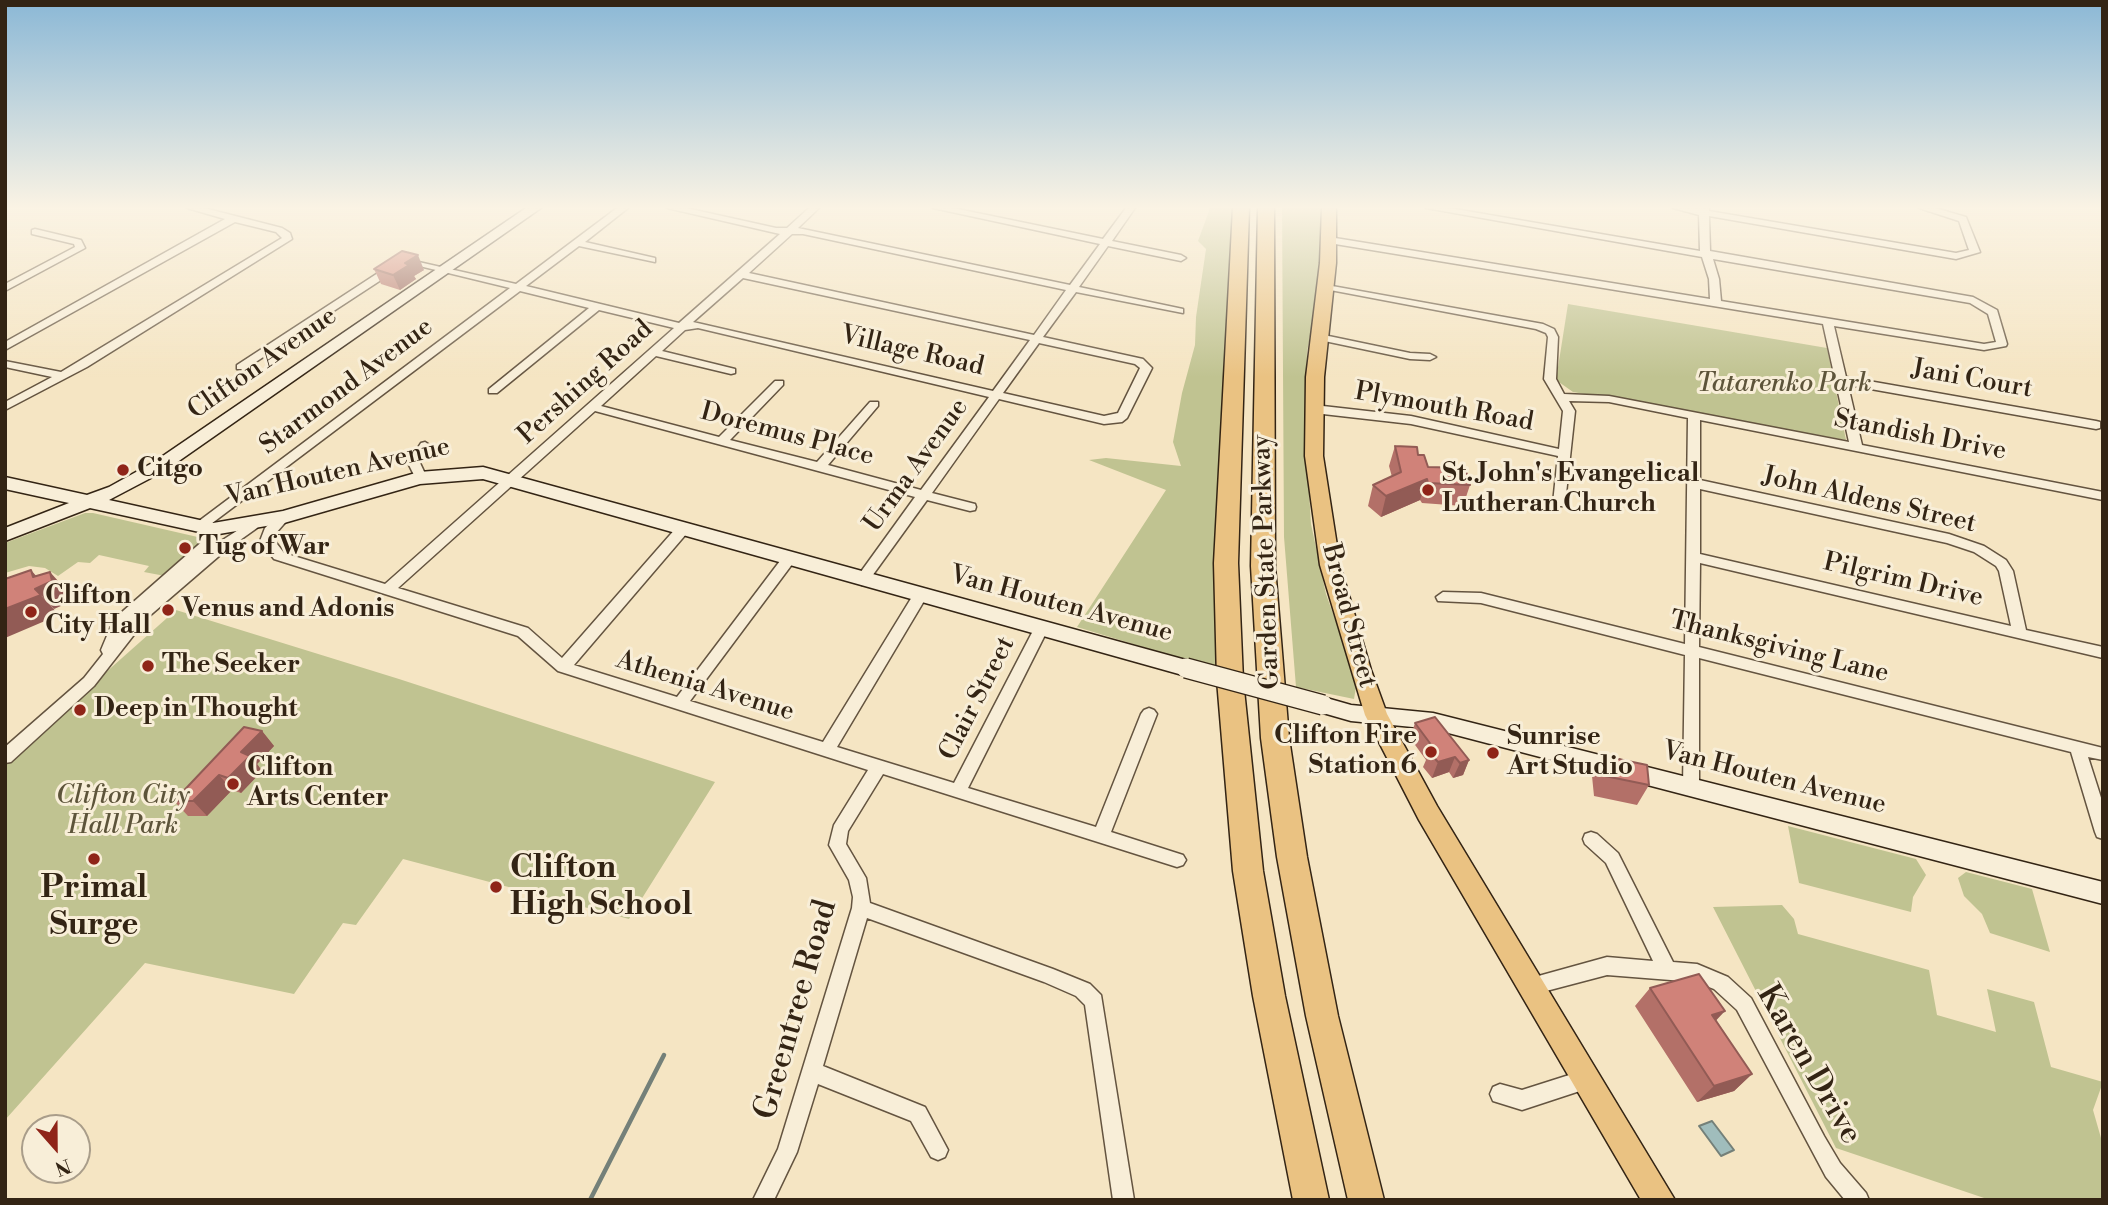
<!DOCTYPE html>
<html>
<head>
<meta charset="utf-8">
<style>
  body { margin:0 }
  #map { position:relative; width:2108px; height:1205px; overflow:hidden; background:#f5e5c3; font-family:"Libre Bodoni",serif }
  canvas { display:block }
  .frame { position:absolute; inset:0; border:7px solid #332414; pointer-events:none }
  .north { position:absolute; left:21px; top:1114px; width:70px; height:70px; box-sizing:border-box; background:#f8eed8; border:2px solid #a99d8a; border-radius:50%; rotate:159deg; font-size:19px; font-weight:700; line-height:28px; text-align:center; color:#332414 }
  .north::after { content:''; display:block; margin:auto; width:24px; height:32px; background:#8f2418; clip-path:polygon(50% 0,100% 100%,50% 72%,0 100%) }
</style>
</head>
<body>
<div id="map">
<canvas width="2108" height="1205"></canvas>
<div class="frame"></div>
<div class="north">N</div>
</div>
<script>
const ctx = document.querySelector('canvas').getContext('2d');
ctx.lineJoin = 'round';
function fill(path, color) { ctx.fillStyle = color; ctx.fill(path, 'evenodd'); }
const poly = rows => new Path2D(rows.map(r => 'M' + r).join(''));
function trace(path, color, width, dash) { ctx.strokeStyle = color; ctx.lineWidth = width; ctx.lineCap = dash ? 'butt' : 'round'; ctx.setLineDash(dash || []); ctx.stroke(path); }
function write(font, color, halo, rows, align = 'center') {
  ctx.font = font + ' "Libre Bodoni",serif'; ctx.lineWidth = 6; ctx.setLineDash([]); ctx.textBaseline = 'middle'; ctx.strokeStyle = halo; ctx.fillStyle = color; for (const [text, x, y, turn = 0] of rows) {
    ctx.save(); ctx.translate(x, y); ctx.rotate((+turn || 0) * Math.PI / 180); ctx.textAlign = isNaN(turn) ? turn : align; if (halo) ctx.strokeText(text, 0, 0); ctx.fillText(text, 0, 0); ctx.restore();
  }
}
fill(poly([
  [1210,208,1232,208,1219,552,1222,671,1077,627,1166,490,1089,460,1106,458,1181,466,1173,442,1182,393,1195,345,1196,317,1206,249,1198,241],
  [1282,208,1325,208,1322,270,1307,352,1305,424,1311,524,1326,594,1357,681,1354,699,1296,687,1284,537],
  [1568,304,1827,348,1846,440,1573,392,1556,380],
  [85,513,93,513,202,538,205,542,165,576,144,572,149,566,99,555,90,563,78,562,58,576,45,568,29,566,5,573,5,543],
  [176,610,399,679,715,782,629,919,403,859,356,925,343,923,294,994,145,963,5,1120,5,762],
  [1788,826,1916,859,1926,875,1913,897,1911,912,1799,883],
  [1966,872,2032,889,2050,952,1990,933,1982,914,1964,896,1958,878],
  [1782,905,1794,919,1798,934,1929,970,1937,1015,1996,1032,1987,989,2034,1002,2051,1067,2103,1082,2093,1110,2103,1145,2103,1200,1990,1200,1836,1148,1713,907]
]), '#c0c391');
const water = poly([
  [1712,1121,1734,1150,1721,1156,1699,1126,1712,1121]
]);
fill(water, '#a0bdbc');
trace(water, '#748079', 2);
trace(poly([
  [590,1200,664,1055]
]), '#748079', 4.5);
const minor = poly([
  [187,208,204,208,282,228,290,233,292,239,87,367,5,410,5,402,52,377,5,367,5,361,61,372,282,238,276,232,235,222,5,350,5,342,225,219,187,208],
  [617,208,628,208,585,242,655,258,655,262,579,246,526,286,679,323,780,234,667,208,686,208,776,228,787,228,809,208,819,208,798,228,1070,285,1100,244,933,208,953,208,1103,239,1126,208,1135,208,1112,241,1181,255,1186,258,1181,261,1108,246,1079,287,1183,309,1183,313,1076,292,1043,337,1143,359,1152,368,1127,418,1122,422,1104,424,999,399,932,493,975,504,976,507,975,510,970,511,927,500,867,583,862,585,855,580,915,497,595,411,398,588,528,628,562,658,677,527,687,527,689,530,687,533,574,665,677,697,783,557,793,557,795,560,793,563,690,701,823,742,915,592,925,592,927,596,837,747,954,783,1036,625,1046,625,1048,629,968,788,1096,827,1141,714,1144,710,1149,708,1154,710,1157,714,1111,832,1183,855,1186,860,1183,865,1177,867,883,774,848,831,846,844,866,878,870,903,1053,969,1090,984,1101,995,1134,1200,1113,1200,1085,1005,1076,996,1044,982,867,918,823,1066,925,1107,948,1150,945,1157,938,1160,931,1157,911,1121,818,1084,797,1152,774,1200,753,1200,778,1149,852,908,853,897,849,880,829,845,834,825,868,770,558,671,518,636,274,559,260,541,265,528,279,514,289,514,290,517,276,533,274,540,284,553,385,584,674,328,599,310,497,393,489,393,489,389,589,308,520,291,203,530,193,530,191,527,510,288,407,263,245,369,237,369,237,365,401,258,516,284,617,208],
  [792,234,803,234,1066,290,1034,335,749,273,792,234],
  [743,278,1030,340,993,391,693,322,743,278],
  [698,328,989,397,921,490,828,465,878,406,878,402,870,402,817,462,730,440,783,385,783,381,775,381,719,437,601,406,656,356,731,374,735,373,735,369,662,351,685,330,698,328],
  [1039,343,1135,364,1140,368,1118,413,1104,416,1003,393,1039,343],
  [1426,208,1449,208,1700,251,1699,215,1673,208,1709,208,1709,211,1956,253,1969,250,1959,221,1919,208,1935,208,1966,217,1980,252,1956,259,1709,216,1710,251,1973,297,1997,310,2007,344,2006,346,1984,350,1834,326,1846,377,2096,421,2100,422,2100,428,2096,429,1848,385,1862,445,2103,492,2103,500,1700,420,1700,480,1949,534,1984,546,2006,560,2013,571,2026,630,2103,647,2103,658,1700,563,1699,647,2103,748,2103,760,2088,757,2103,804,2103,839,2097,837,2095,832,2071,752,1699,658,1699,786,1697,791,1691,793,1685,791,1683,786,1685,655,1481,603,1438,601,1436,597,1443,592,1481,593,1685,644,1688,418,1609,402,1569,401,1575,411,1565,503,1564,506,1554,506,1553,503,1558,456,1411,424,1314,413,1308,409,1314,405,1411,416,1559,449,1563,411,1544,379,1548,337,1546,333,1536,329,1325,289,1321,288,1321,284,1543,324,1554,329,1558,337,1556,379,1564,394,1609,396,1849,442,1823,324,1329,243,1324,240,1329,237,1710,299,1709,279,1702,257,1426,208],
  [1713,259,1970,303,1988,314,1996,342,1984,344,1721,301,1719,279,1713,259],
  [1700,489,1947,543,1974,552,1996,566,1999,571,2011,626,1700,554,1700,489],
  [35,229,81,240,85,248,5,291,5,284,75,247,74,244,32,234,32,230,35,229],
  [1319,334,1410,353,1430,354,1436,357,1430,360,1410,359,1315,339,1314,337,1319,334],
  [425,442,431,446,420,463,427,478,421,482,417,481,408,463,421,443,425,442],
  [252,521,259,525,257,528,226,550,147,618,94,686,11,762,5,763,5,747,84,678,103,654,101,650,114,619,205,539,208,526,218,526,220,529,215,545,252,521],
  [1591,832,1597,834,1618,853,1673,962,1697,964,1728,977,1751,998,1824,1136,1840,1163,1866,1193,1869,1200,1845,1200,1826,1177,1737,1010,1714,989,1696,982,1607,975,1531,995,1524,992,1522,986,1524,980,1607,957,1653,961,1606,863,1585,844,1583,839,1585,834,1591,832],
  [1588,1069,1595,1072,1598,1079,1595,1086,1522,1110,1493,1101,1490,1094,1493,1087,1500,1084,1522,1090,1588,1069]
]);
const secondary = poly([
  [526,208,541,208,166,470,109,500,213,523,283,511,419,472,483,467,1186,660,1193,663,1196,668,1193,673,1186,676,483,479,420,484,284,523,213,535,90,508,5,541,5,528,69,503,5,489,5,477,87,495,109,487,154,462,526,208],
  [1323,697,1351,705,1433,713,2103,882,2103,904,1433,729,1351,721,1316,711,1313,705,1316,699,1323,697]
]);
const primary = poly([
  [1322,208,1336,208,1336,263,1324,377,1323,456,1340,565,1371,670,1387,714,1437,806,1675,1200,1641,1200,1419,820,1365,715,1320,565,1305,456,1306,377,1320,263,1322,208]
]);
const motorway = poly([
  [1233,208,1249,208,1238,563,1243,680,1263,871,1285,996,1329,1200,1293,1200,1253,996,1233,871,1217,680,1214,563,1233,208],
  [1258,208,1274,208,1275,566,1289,738,1307,857,1338,1016,1384,1200,1348,1200,1306,1016,1277,857,1261,738,1251,566,1258,208]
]);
trace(minor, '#645440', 3);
trace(secondary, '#332414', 3);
trace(primary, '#332414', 3);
trace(motorway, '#332414', 3);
fill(minor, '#f8eed8');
fill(secondary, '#f8eed8');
fill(primary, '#eac282');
fill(motorway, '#eac282');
const secondaryBridge = poly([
  [1186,668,1323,705]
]);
trace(secondaryBridge, '#332414', 22, []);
trace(secondaryBridge, '#f8eed8', 19);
fill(poly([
  [374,269,424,270,414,276,416,279,400,290,381,284],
  [1395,446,1428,467,1470,485,1463,506,1422,503,1420,500,1381,517,1368,506,1373,485,1392,477,1389,466],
  [1415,723,1469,760,1463,775,1453,778,1449,772,1432,778,1423,767,1426,760,1410,738],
  [262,731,274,746,257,764,262,771,241,793,232,790,207,816,188,816,174,801],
  [1604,756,1649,785,1637,805,1594,796,1592,776],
  [1650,988,1716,1020,1752,1074,1734,1091,1697,1102,1635,1006]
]), '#b37068');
fill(poly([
  [418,255,424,270,414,276,416,279,400,290,393,275,405,263],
  [1427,479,1420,500,1381,517,1386,496],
  [31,570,44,585,50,572,68,592,70,602,54,609,35,589],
  [41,595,59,615,5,638,5,609],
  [262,731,274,746,257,764,262,771,241,793,228,778,241,752],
  [1455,757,1449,772,1432,778,1438,762],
  [1469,760,1463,775,1453,778,1460,763],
  [219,775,232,790,207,816,193,801],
  [1725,1011,1708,1029,1712,1015],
  [1752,1074,1734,1091,1697,1102,1714,1086]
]), '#925b55');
const building = poly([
  [402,251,418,255,405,263,409,265,393,275,374,269,402,251],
  [1395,446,1417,447,1418,455,1424,455,1428,467,1465,468,1470,485,1428,483,1427,479,1386,496,1373,485,1401,472,1395,446],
  [31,570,33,577,50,572,52,581,35,589,41,595,5,609,5,579,31,570],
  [1435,717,1469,760,1460,763,1455,757,1438,762,1429,752,1435,750,1415,723,1435,717],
  [244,727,262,731,241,752,250,756,228,778,219,775,193,801,174,801,244,727],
  [1604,756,1647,765,1649,785,1605,776,1604,756],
  [1699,974,1725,1011,1712,1015,1752,1074,1714,1086,1650,988,1699,974]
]);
fill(building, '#d08279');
trace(building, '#925b55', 2);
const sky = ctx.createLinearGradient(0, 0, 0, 377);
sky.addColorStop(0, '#8bb8d6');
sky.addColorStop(0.55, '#faf3e4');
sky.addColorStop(1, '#faf3e400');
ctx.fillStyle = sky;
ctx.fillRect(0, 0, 2108, 377);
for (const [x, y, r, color] of [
  [123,470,7,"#8f2418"],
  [1428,490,7,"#8f2418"],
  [185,548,7,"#8f2418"],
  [168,610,7,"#8f2418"],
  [31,612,7,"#8f2418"],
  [148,666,7,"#8f2418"],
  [80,710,7,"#8f2418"],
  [1431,752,7,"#8f2418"],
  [1493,753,7,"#8f2418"],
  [233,784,7,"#8f2418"],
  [94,859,7,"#8f2418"],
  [496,887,7,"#8f2418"]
]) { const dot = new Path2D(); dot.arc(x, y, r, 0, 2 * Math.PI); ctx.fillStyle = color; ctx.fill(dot); trace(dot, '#f8eed8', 2.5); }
write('26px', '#332414', '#f8eed8', [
  ["Village Road",912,352,13],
  ["Clifton Avenue",263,364,-35],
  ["Jani Court",1972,380,10],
  ["Pershing Road",586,383,-42],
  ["Starmond Avenue",347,387,-37],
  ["Plymouth Road",1444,408,10],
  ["Doremus Place",787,435,15],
  ["Standish Drive",1920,436,11],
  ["Urma Avenue",917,466,-54],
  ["Van Houten Avenue",338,473,-13],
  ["John Aldens Street",1869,501,13],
  ["Garden State Parkway",1267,562,-92],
  ["Pilgrim Drive",1903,581,13],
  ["Van Houten Avenue",1061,605,15],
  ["Broad Street",1348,616,75],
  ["Thanksgiving Lane",1779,648,14],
  ["Athenia Avenue",705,687,17],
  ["Clair Street",978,699,-63],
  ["Van Houten Avenue",1774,779,14]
]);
write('italic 26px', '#5d543a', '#f8eed8', [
  ["Tatarenko Park",1784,385],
  ["Clifton City",123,797],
  ["Hall Park",123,827]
]);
write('bold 26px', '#332414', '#f8eed8', [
  ["Citgo",137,470],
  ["St. John's Evangelical",1442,475],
  ["Lutheran Church",1442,505],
  ["Tug of War",199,548],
  ["Clifton",45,597],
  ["City Hall",45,627],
  ["Venus and Adonis",182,610],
  ["The Seeker",162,666],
  ["Deep in Thought",94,710],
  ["Clifton Fire",1417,737,"right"],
  ["Station 6",1417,767,"right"],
  ["Sunrise",1507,738],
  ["Art Studio",1507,768],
  ["Clifton",247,769],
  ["Arts Center",247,799]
], 'left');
write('bold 32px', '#332414', '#f8eed8', [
  ["Clifton",510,869],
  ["High School",510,906],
  ["Primal",94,889,"center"],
  ["Surge",94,926,"center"]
], 'left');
write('32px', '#332414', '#f8eed8', [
  ["Greentree Road",797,1010,-74],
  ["Karen Drive",1808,1065,60]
]);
</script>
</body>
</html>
